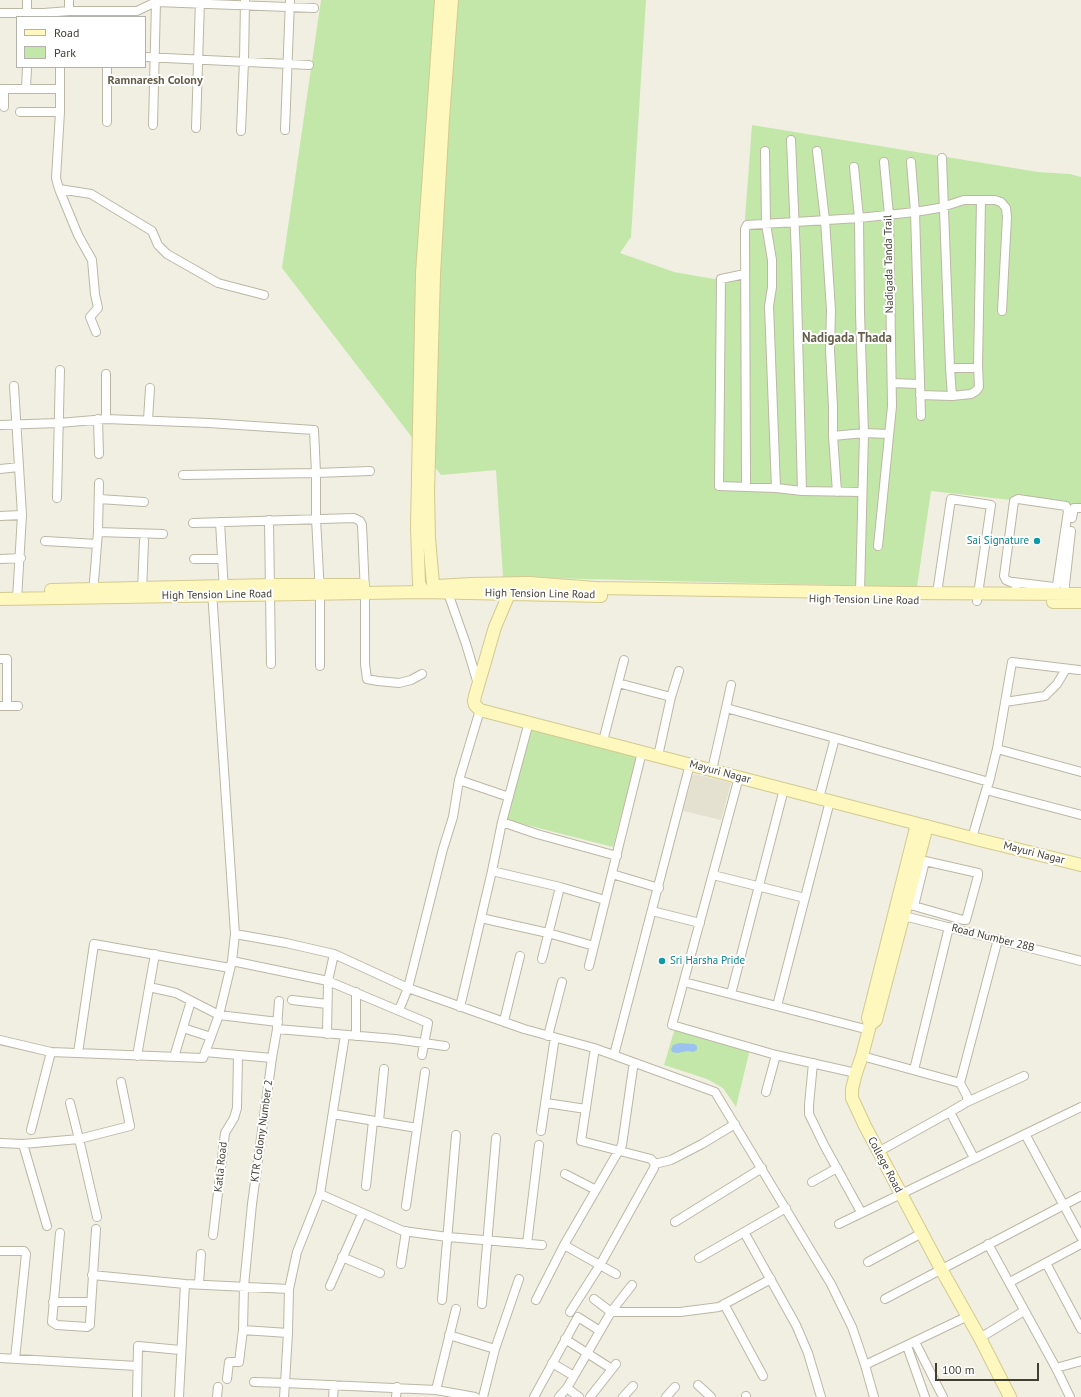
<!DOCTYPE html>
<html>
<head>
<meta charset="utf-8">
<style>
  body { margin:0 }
  #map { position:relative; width:1081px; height:1397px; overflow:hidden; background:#f1efe2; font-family:"PT Sans",sans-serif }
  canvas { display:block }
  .legend { position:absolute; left:16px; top:16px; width:130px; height:52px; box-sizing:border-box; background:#fff; border:1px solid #b3b2ad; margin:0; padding:5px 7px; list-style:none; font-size:12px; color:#423e32 }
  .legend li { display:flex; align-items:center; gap:8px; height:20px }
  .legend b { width:20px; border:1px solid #b3b2ad }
  .scale { position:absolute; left:935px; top:1363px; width:104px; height:18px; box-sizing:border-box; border:2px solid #423e32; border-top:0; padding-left:5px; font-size:12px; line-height:14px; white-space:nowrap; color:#423e32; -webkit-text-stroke:3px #fff; paint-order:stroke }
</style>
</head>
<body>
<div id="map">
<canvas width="1081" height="1397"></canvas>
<ul class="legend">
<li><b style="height:5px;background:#fff8be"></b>Road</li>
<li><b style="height:11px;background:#c3e7a9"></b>Park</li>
</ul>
<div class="scale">100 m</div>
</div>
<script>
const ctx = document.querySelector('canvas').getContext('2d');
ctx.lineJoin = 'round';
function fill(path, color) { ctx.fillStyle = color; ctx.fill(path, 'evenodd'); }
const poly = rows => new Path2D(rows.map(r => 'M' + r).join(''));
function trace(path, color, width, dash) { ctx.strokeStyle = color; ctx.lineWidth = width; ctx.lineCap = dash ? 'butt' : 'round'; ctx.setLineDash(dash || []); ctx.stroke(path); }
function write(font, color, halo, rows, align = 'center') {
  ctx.font = font + ' "PT Sans",sans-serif'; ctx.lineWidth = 4; ctx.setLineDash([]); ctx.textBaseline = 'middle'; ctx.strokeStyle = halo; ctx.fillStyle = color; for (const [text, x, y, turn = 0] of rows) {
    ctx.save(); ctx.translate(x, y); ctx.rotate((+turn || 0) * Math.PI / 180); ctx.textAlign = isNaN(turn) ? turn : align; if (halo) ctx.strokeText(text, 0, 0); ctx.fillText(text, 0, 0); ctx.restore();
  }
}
fill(poly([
  [693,774,731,783,721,820,683,811]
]), '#e5e1d0');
fill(poly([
  [321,0,646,0,631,237,620,253,674,272,714,279,741,272,752,125,1038,172,1070,174,1081,177,1081,508,931,491,917,587,503,577,496,470,441,475,282,268],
  [531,728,637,756,613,847,507,820],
  [675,1028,750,1049,736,1107,723,1088,707,1079,664,1065]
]), '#c3e7a9');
fill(poly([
  [679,1043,694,1044,697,1046,697,1050,693,1052,688,1051,677,1053,672,1052,671,1049,673,1045]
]), '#9cc2f0');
const street = poly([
  [27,0,27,17],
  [69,0,69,11],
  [0,13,44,13,69,11,137,11,160,0],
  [145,57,309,65],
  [60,67,60,112,56,178,59,189,91,194,152,231,158,245,167,254,218,283,264,295],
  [0,89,60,89],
  [4,89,4,107],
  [26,89,27,67],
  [20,112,60,112],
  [107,122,107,67],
  [153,125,156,2,314,8],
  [196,128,200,0],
  [285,130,290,0],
  [241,131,244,61,245,0],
  [791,140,796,256,802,491],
  [765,151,766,224,772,260,772,287,769,306,776,488],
  [817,151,825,220,831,310,830,350,833,407,833,436,864,433,889,434],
  [911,162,915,212,921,416],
  [854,167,859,218,860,313,864,433,860,592],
  [59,189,78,235,92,260,95,294,98,308,90,317,96,332],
  [745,274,721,279,719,486,776,488,802,491,862,492],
  [950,368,972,368,978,366,981,200],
  [892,383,919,384],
  [14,386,22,515,17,599],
  [920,395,952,396,950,368,942,158],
  [952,396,971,394,976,391,979,387,978,366],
  [98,419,99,454],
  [106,419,106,374],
  [148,420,150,388],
  [0,425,59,423,106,419,209,423,314,430,316,473,316,518,320,594,320,666],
  [833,436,837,492],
  [0,469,19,467],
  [183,475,316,473,370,471],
  [746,487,745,229,747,225,859,218,915,212,939,208,964,200,995,200,1001,202,1006,208,1007,217,1002,311],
  [57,498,60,370],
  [99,499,144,502],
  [0,516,22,515],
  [1072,518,1074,508,1081,508],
  [269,520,271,664],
  [220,522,224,591],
  [193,523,354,518,360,521,362,525,365,593,365,664,367,679,378,681,399,683,411,680,422,674],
  [98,532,163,534],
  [45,541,97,544],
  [878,546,892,406,889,215,884,162],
  [0,559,21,558],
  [194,559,222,559],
  [1013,582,1054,587,1057,585,1068,511,1066,506,1018,499,1014,501,1004,576,1006,580,1016,584,1016,593],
  [142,592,144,541],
  [448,593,466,644,478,684],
  [937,593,951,499,991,505,977,601],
  [93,594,98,532,99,483],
  [1064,594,1071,531],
  [0,659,7,659,7,706],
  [618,683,624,660],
  [671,697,679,671],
  [1005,702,1045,696,1057,684,1066,669],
  [0,706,18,706],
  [726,708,731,685],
  [603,741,618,683,671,697,658,756],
  [997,749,1081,772],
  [712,770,726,708,835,738,989,782],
  [739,777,672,1025,776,1055,856,1073],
  [459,780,509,797],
  [986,790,1081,815],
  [819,798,835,738],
  [502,822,537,834,617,856],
  [972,838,986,790,989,782,997,749,1012,662,1079,670],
  [925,861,978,873,978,876,966,920,963,920,914,906,925,861],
  [492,871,560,887,605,900],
  [612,874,659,888],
  [713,875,805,898],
  [652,911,700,923],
  [900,915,1081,961],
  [481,918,548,933,594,946],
  [235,934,286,943,334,954,408,988,524,1029,594,1048,715,1092,831,1284,852,1327,865,1365,874,1397],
  [542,959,560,887],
  [232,961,328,981,428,1023,422,1055],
  [589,966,642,752],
  [684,982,869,1030],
  [149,987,176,993,219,1015,278,1022],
  [731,994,784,789],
  [292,1000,327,1004],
  [777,1006,830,801],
  [460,1007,492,871,502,822,529,722],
  [399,1010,408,988,443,849,453,817,459,780,480,710],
  [504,1021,520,956],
  [277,1027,279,1001],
  [183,1028,211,1037],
  [327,1034,328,981,334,954],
  [356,1036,356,992],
  [548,1036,562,982],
  [0,1040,51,1052,203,1058,219,1015,232,961,235,934,212,591],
  [205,1052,272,1058,277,1029,395,1039,445,1046],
  [78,1053,94,944,230,968],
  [614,1055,690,764],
  [137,1056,155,954],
  [862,1056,960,1083,967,1096,967,1102,950,1112,974,1158],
  [174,1057,191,1001],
  [813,1063,809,1105,809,1114,824,1145,861,1212],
  [914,1070,949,927],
  [960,1083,998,939],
  [766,1092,776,1055],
  [967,1102,1024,1076],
  [70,1103,79,1139,97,1217],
  [546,1103,586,1109],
  [333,1114,417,1128],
  [379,1121,384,1069],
  [31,1130,51,1052],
  [541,1131,554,1043],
  [1025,1134,1081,1237],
  [0,1143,23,1144,79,1139,130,1126,121,1082],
  [23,1144,47,1226],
  [878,1152,950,1112],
  [655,1164,671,1160,702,1144,735,1124],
  [565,1174,596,1190],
  [812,1182,837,1168],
  [366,1186,373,1121],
  [320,1194,403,1231,448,1237,542,1245],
  [406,1206,425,1072],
  [675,1222,762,1168],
  [839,1224,1081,1107],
  [744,1232,796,1325,808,1353,821,1397],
  [60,1233,52,1322,57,1325,87,1327,90,1325,90,1322,96,1229],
  [213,1235,225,1133,234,1118,237,1108,238,1055],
  [527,1244,539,1145],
  [988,1244,1056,1368,1070,1397],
  [564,1245,616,1274],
  [0,1251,24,1251,26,1254,15,1359],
  [342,1257,380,1273],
  [699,1258,786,1208],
  [868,1262,922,1233],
  [1046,1263,1081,1329],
  [401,1264,406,1231],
  [92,1275,185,1284,289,1289],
  [1010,1282,1081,1244],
  [199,1284,201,1254],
  [330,1286,362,1214],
  [594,1299,611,1312,680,1312,719,1307,771,1279],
  [885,1299,1081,1196],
  [442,1300,456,1135],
  [536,1300,564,1245,622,1145,633,1068],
  [53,1302,91,1302],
  [482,1304,496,1138],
  [724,1304,763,1376],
  [570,1312,600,1265,654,1168,655,1164,651,1159,581,1141,594,1054],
  [243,1330,288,1333],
  [449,1335,495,1349],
  [980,1338,1024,1311],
  [565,1339,612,1369],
  [915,1342,943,1397],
  [907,1346,925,1397],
  [0,1358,137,1366],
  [552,1363,574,1376],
  [865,1365,968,1316],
  [1056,1368,1081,1361],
  [227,1379,229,1362,239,1362,243,1330,244,1286,252,1204,272,1058],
  [254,1382,285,1383,288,1333,289,1289,297,1252,320,1194,345,1035],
  [698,1385,711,1397],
  [567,1388,579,1397],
  [436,1390,456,1309],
  [137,1397,138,1346,180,1350],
  [179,1397,185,1284],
  [217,1397,218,1387],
  [284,1397,285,1383,436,1390,475,1397],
  [333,1397,334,1385],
  [396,1397,397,1387],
  [483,1397,495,1349,519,1279],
  [534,1397,578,1317,600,1331],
  [559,1397,567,1388,611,1312,632,1285],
  [590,1397,616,1364],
  [623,1397,633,1386],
  [666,1397,675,1387],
  [746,1397,746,1396]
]);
const secondary = poly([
  [452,0,443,118,434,274,428,492,429,538,433,584,437,586,471,584,529,583,596,588,904,593,1081,594],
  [51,590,271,585,363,585],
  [424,592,419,584,417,527,422,274,441,0],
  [509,594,495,627,475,696,474,701,475,705,480,710,972,838,1081,865],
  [0,599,424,592,601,596],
  [1053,602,1081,602],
  [917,824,868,1018,870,1025,862,1056,856,1073,852,1089,852,1098,865,1126,941,1269,980,1338,1010,1397],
  [870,1025,876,1020,927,826]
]);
trace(street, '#bcb7a5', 10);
trace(secondary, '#d2ca90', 14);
trace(street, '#fff', 8);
trace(secondary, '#fff8be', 12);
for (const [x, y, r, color] of [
  [1037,541,4,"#0f9aa8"],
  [662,961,4,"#0f9aa8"]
]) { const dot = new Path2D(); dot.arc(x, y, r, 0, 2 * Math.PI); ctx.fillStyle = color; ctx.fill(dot); trace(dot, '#fff', 1.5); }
write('11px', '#423e32', '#fff', [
  ["Nadigada Tanda Trail",889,264,-91],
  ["High Tension Line Road",540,594,1],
  ["High Tension Line Road",217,595,-1],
  ["High Tension Line Road",864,600,1],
  ["Mayuri Nagar",720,772,15],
  ["Mayuri Nagar",1034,853,14],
  ["Road Number 28B",993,938,14],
  ["KTR Colony Number 2",262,1131,-82],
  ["College Road",885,1165,62],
  ["Katla Road",221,1167,-84]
]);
write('11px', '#0d838f', '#fff', [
  ["Sai Signature",1029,541],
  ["Sri Harsha Pride",670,961,"left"]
], 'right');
write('bold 12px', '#655e4a', '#fff', [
  ["Ramnaresh Colony",155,81]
]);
write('bold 13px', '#655e4a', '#fff', [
  ["Nadigada Thada",847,338]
]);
</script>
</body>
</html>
